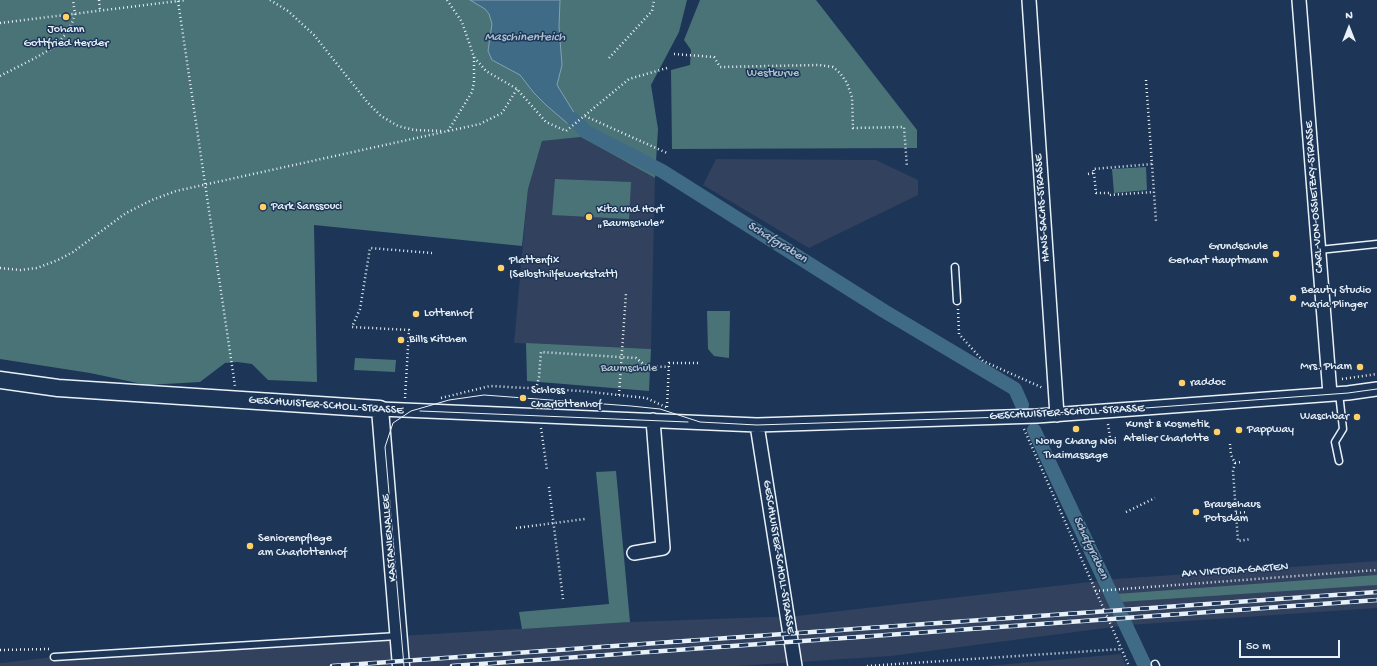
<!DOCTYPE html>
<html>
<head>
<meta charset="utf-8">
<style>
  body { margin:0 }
  #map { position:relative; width:1377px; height:666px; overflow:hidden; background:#1d3557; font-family:"Gochi Hand",sans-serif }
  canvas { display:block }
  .north { position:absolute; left:1329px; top:8px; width:40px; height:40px; -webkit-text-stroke:3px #1d3557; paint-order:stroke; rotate:0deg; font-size:11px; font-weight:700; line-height:16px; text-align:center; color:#e8f1f8 }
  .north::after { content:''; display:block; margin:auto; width:14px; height:18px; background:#e8f1f8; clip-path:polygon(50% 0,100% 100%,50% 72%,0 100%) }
  .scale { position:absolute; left:1239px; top:640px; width:101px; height:18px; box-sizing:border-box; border:2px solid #e8f1f8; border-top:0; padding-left:5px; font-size:12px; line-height:14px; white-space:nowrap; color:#e8f1f8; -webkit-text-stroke:3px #1d3557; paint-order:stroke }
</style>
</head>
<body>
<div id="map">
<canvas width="1377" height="666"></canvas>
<div class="north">N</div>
<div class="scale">50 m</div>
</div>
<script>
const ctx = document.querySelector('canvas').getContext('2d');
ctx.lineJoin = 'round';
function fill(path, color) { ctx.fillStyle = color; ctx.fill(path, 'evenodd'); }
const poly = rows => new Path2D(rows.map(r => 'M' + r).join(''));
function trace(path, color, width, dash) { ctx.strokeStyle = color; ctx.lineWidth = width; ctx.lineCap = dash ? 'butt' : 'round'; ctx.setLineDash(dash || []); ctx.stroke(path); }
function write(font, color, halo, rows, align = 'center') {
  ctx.font = font + ' "Gochi Hand",sans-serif'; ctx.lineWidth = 3; ctx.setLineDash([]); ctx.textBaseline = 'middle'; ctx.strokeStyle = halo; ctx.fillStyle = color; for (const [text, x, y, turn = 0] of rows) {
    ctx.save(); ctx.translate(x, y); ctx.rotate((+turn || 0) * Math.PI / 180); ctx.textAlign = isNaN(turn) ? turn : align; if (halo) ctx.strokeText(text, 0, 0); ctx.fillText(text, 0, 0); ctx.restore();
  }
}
fill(poly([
  [581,137,655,178,651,349,514,343,528,189,542,141],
  [716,159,876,160,918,180,918,195,809,248,703,185],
  [1377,561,1377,608,1129,625,891,656,737,666,0,666,0,663,54,657,630,622,797,616,1115,579],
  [1121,654,1126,666,986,666]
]), '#31415e');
fill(poly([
  [0,0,692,0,687,0,679,32,651,85,658,129,655,178,581,137,542,141,528,189,522,246,314,225,317,382,268,380,252,364,237,362,225,363,200,382,147,385,90,373,0,359],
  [700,0,816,0,917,130,917,148,672,149,671,70,690,65,691,50,684,40],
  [1146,167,1147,190,1114,193,1112,169],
  [555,179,631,182,629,219,552,215],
  [707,311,730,311,729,358,714,356,708,349],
  [526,343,651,349,649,391,527,381],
  [355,358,396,360,395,372,354,370],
  [616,471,630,622,522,629,519,612,609,604,596,472],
  [1377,575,1377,585,1120,602,1116,594]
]), '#4a7378');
const water = poly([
  [470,0,560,0,559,27,562,65,557,85,586,132,567,123,546,105,534,93,520,75,492,60,488,51,492,24,489,14,485,9,470,0]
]);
fill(water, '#406b86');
trace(water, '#83a1b4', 1);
trace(poly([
  [573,119,586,132,662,171,884,311,1015,389,1022,405],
  [1034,430,1145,666]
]), '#406b86', 14);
const service = poly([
  [1319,250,1377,244],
  [955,267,957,301],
  [1339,461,1335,442,1343,429,1339,393],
  [54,657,398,636],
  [1155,664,1156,666]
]);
const minor = poly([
  [1029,0,1057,415],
  [1299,0,1330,394],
  [380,409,757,425,1037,416,1348,393,1377,389],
  [757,425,795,666],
  [634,553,663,548,653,420]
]);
const tertiary = poly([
  [0,380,58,388,380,409,401,666]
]);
trace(service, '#e8f1f8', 9);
trace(minor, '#e8f1f8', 16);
trace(tertiary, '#e8f1f8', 19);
trace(poly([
  [99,0,100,11],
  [270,0,288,11,314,35,368,103,381,116,398,126,414,130,443,131],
  [447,0,462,22,474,57,486,71,517,89,546,122,566,131,629,79,667,68],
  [178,1,235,386],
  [0,23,186,0],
  [674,54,714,57,720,67,819,65,833,67,840,73,847,83,852,97,853,128,904,127,907,167],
  [609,58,652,11,654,0],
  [0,76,37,57,54,47,65,35,72,23,75,14,73,0],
  [1146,80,1156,221],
  [585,116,667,153],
  [448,131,472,92,474,82,474,57],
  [1094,173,1096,193,1109,193,1109,195,1154,192],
  [1088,174,1094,173,1093,169,1152,164],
  [0,268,20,270,37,268,58,260,73,252,126,213,152,200,176,191,480,124,502,113,517,89],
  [958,309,959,334,983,361,1043,388],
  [1342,379,1377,374],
  [536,389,539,377,541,352,636,358,646,366,669,367],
  [619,395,626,293],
  [405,398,409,330,352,327,360,309,370,248,432,253],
  [441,398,490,386,582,391,646,398,668,408],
  [667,407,669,363,700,363],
  [1108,424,1110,437],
  [541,428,547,470],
  [1024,429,1129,666],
  [1230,444,1231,455,1235,463,1233,471,1238,541,1251,539],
  [1235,463,1241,462],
  [549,487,563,599],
  [1126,512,1155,498],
  [1236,513,1248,512],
  [516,528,585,519],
  [1095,591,1377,570],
  [0,650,49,649],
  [867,666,1122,649]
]), '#e8f1f8', 2.5, [1, 3]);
trace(service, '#1d3557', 6);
trace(minor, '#1d3557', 13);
trace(tertiary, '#1d3557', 16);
trace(poly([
  [420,411,688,422],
  [404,666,385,447,393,423,411,411,449,400,484,395,631,406,660,409,700,422,757,425,1037,416,1348,393,1377,389]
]), '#e8f1f8', 1);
const rail = poly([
  [332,666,1377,592],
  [452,666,1377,600]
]);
trace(rail, '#e8f1f8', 4.5);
trace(rail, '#1d3557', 3, [9]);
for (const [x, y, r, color] of [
  [66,17,4,"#ffd166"],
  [263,207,4,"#ffd166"],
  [589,217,4,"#ffd166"],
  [1276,254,4,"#ffd166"],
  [501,268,4,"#ffd166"],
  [1293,298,4,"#ffd166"],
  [416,314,4,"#ffd166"],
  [401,340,4,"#ffd166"],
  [1360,367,4,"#ffd166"],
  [1182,383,4,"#ffd166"],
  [523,398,4,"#ffd166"],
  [1357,417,4,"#ffd166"],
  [1076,429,4,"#ffd166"],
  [1239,430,4,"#ffd166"],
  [1217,432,4,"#ffd166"],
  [1196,512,4,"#ffd166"],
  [250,546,4,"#ffd166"]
]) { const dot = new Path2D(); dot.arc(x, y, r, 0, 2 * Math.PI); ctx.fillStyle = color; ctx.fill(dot); trace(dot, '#1d3557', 1.5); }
write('12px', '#e8f1f8', '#1d3557', [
  ["Johann",66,30,"center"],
  ["Gottfried Herder",66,44,"center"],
  ["Park Sanssouci",271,207],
  ["Kita und Hort",597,210],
  ["„Baumschule“",597,224],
  ["Grundschule",1268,247,"right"],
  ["Gerhart Hauptmann",1268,261,"right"],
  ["Plattenfix",509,261],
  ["(Selbsthilfewerkstatt)",509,275],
  ["Beauty Studio",1301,291],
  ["Maria Plinger",1301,305],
  ["Lottenhof",424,314],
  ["Bills Kitchen",409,340],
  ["Mrs. Pham",1352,367,"right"],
  ["raddoc",1190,383],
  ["Schloss",531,391],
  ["Charlottenhof",531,405],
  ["Waschbar",1349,417,"right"],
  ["Kunst & Kosmetik",1209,425,"right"],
  ["Atelier Charlotte",1209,439,"right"],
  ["Pappway",1247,430],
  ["Nong Chang Noi",1076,442,"center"],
  ["Thaimassage",1076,456,"center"],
  ["Brausehaus",1204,505],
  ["Potsdam",1204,519],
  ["Seniorenpflege",258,539],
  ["am Charlottenhof",258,553]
], 'left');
write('12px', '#b1c5cb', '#1d3557', [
  ["Westkurve",773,74],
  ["Baumschule",629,369]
]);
write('12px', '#e8f1f8', '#1d3557', [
  ["CARL-VON-OSSIETZKY-STRASSE",1315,197,-94],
  ["HANS-SACHS-STRASSE",1043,208,-94],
  ["GESCHWISTER-SCHOLL-STRASSE",326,406,4],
  ["GESCHWISTER-SCHOLL-STRASSE",1067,413,-3],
  ["KASTANIENALLEE",390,538,-95],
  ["GESCHWISTER-SCHOLL-STRASSE",778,557,81],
  ["AM VIKTORIA-GARTEN",1235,571,-4]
]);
write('italic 13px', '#adc2d0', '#1d3557', [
  ["Maschinenteich",525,38],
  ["Schafgraben",777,243,32],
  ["Schafgraben",1090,548,65]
]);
</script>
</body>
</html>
